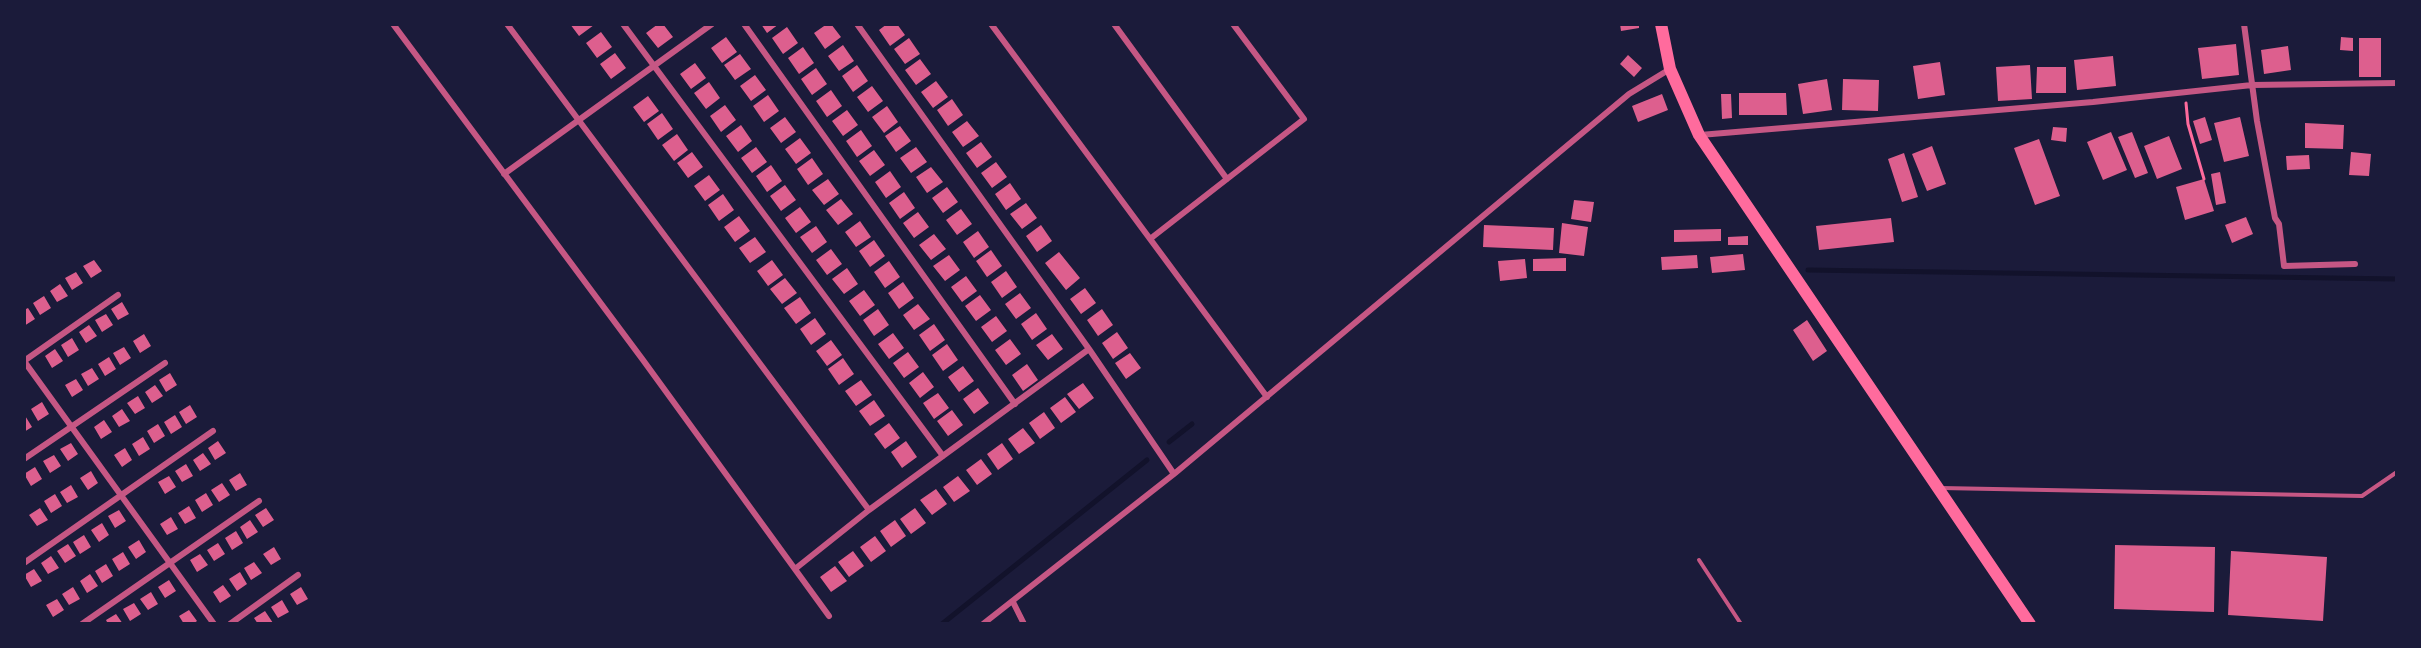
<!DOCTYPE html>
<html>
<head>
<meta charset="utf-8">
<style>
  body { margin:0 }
  #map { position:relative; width:2421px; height:648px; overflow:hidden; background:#1b1b3a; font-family:"Space Grotesk",sans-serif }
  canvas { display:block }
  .frame { position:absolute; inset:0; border:26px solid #1b1b3a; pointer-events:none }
</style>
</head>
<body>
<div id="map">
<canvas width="2421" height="648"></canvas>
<div class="frame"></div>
</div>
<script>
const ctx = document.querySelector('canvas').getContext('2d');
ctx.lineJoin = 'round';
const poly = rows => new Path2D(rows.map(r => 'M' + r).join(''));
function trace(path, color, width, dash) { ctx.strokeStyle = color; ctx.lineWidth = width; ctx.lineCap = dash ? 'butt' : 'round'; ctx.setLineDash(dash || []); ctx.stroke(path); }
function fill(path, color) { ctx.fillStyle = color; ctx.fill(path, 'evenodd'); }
trace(poly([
  [1808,270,2397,279],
  [1169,442,1192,424],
  [942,624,1147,460]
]), '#12122b', 5);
fill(poly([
  [570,24,593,24,594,25,579,36],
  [658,24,663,24,673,37,658,48,646,33],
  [761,24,779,24,767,33],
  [827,24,831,24,841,37,825,49,814,33],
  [887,24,897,24,905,35,890,46,879,30],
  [1620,24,1639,24,1639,28,1621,31],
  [787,27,798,43,783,54,772,38],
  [601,32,612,47,597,58,586,43],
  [726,37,737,52,722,63,711,48],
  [2341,37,2353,38,2353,51,2340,50],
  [909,38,920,54,905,64,894,49],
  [2359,38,2381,38,2381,77,2359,77],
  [2236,44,2239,75,2202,79,2198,48],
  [843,45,854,61,839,71,828,56],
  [2288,46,2291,70,2264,74,2261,50],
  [803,47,814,63,799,74,788,58],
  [615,53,626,68,611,79,600,64],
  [740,54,751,69,735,80,724,65],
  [1628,55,1642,68,1634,77,1620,64],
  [2113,56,2116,86,2077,90,2074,60],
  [920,59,931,74,916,85,905,70],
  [1940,62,1945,95,1918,99,1913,66],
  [695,63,706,78,691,89,680,74],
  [857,65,868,81,853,92,842,76],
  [2030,65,2032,99,1998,101,1996,67],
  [2037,67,2066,67,2066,93,2036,93],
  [816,68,827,84,812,95,801,79],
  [755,75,766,90,751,101,740,86],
  [1827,79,1832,110,1803,114,1798,84],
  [1843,79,1879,80,1878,111,1842,110],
  [936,81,948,97,933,108,921,92],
  [709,82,720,98,706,109,694,93],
  [872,86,883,101,868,112,857,97],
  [831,90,842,106,827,117,816,101],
  [1739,93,1786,93,1787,115,1739,115],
  [1662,94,1668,110,1638,122,1632,106],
  [1721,94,1731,94,1732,118,1722,119],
  [768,95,779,111,764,122,753,106],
  [648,96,659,111,644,122,633,107],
  [952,99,963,115,948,126,937,110],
  [725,105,736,120,721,132,710,116],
  [887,106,898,122,884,133,872,117],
  [847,110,858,125,843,136,832,121],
  [662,113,673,129,658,140,647,124],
  [785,117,796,132,781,143,770,128],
  [2205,117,2212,140,2200,144,2193,121],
  [2240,117,2249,156,2224,162,2214,123],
  [967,121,979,136,963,147,952,132],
  [2305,123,2344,125,2343,149,2305,148],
  [741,125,752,141,738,152,726,136],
  [900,126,911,141,896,152,885,136],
  [2053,127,2067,128,2066,142,2051,140],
  [861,130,872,146,857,157,846,141],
  [2111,132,2127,170,2103,180,2087,142],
  [2132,132,2148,173,2135,178,2118,137],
  [677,134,688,150,674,161,662,145],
  [2169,136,2182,169,2157,179,2144,146],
  [800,138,811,153,796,164,785,149],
  [2039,139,2060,196,2035,205,2014,148],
  [981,142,992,157,977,168,966,153],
  [1932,146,1946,184,1927,191,1912,154],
  [756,147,767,162,752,173,741,158],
  [916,147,927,162,911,173,900,158],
  [874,150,885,165,870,176,859,161],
  [692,152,703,167,688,178,677,163],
  [2351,152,2371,154,2369,176,2349,175],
  [1904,153,1918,197,1902,202,1888,159],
  [2309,155,2310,169,2287,170,2286,156],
  [812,158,823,174,808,185,797,169],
  [996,162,1007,177,992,188,981,173],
  [771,165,782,181,767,192,756,176],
  [931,167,943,182,927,193,916,177],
  [890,171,901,187,886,198,875,182],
  [2220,172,2226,203,2216,205,2211,174],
  [709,175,720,190,705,201,694,186],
  [828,179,839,194,824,205,812,190],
  [2204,179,2214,211,2185,220,2176,187],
  [1010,183,1021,199,1006,210,995,194],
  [785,185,796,200,781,211,770,196],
  [947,187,958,202,943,213,932,198],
  [904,192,915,208,900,219,889,203],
  [723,194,734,210,719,221,708,205],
  [841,199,853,214,838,225,826,210],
  [1574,200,1594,202,1591,222,1571,219],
  [1026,203,1037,218,1022,229,1010,214],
  [800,207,811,222,796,233,785,218],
  [961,209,972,224,957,235,946,220],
  [918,212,929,227,914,238,903,223],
  [739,216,750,231,735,242,724,227],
  [2246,217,2253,234,2232,243,2225,225],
  [1891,218,1894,242,1819,250,1816,226],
  [860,221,871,237,856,247,845,232],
  [1562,223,1588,227,1584,256,1559,253],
  [1041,225,1052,241,1037,252,1026,236],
  [1484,225,1554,228,1553,250,1483,247],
  [816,226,827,242,812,253,800,237],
  [1721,229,1721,241,1674,242,1674,230],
  [978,231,989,247,974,258,963,242],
  [934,234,946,249,931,260,919,245],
  [1748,236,1748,245,1728,245,1728,237],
  [755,237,766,252,750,263,739,248],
  [874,240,885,256,870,267,859,251],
  [831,249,842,264,827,275,816,260],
  [991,250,1002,266,987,277,976,261],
  [1059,252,1080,278,1066,290,1045,263],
  [1743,254,1745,270,1712,273,1710,257],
  [949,255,960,270,945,281,933,266],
  [1697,255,1698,268,1662,270,1661,257],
  [1566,258,1566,271,1533,271,1533,259],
  [1525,259,1527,278,1500,281,1498,261],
  [94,260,102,271,91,278,83,266],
  [772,260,783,275,768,286,757,271],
  [889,261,900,277,885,288,874,272],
  [847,268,858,284,844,294,832,279],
  [1006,271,1017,287,1002,298,991,282],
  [76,272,83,283,72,290,65,278],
  [966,276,977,291,962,302,951,287],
  [785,278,797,293,782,304,770,289],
  [903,282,914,298,899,309,888,293],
  [60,284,68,296,57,302,50,291],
  [1085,288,1096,303,1081,314,1070,299],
  [864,290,875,305,860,316,849,301],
  [1020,293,1031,308,1016,319,1005,304],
  [980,295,991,310,976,321,965,306],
  [44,296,51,308,40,315,33,303],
  [800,297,811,313,796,324,784,308],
  [122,302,129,314,118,320,111,309],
  [918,304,930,319,914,330,903,315],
  [28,308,35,319,24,326,24,310],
  [878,309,889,325,874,336,863,320],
  [1102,309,1113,325,1098,336,1087,320],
  [1036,313,1047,329,1032,340,1021,324],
  [106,314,113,325,102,332,95,320],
  [996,316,1007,331,992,342,981,327],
  [815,318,826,334,811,345,800,329],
  [1807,320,1827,351,1813,361,1793,330],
  [934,324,945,340,930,351,919,335],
  [89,325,97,336,86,343,79,332],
  [1117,332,1128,348,1113,359,1102,343],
  [893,333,904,348,889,359,878,344],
  [144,334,151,346,140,353,133,341],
  [1052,334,1063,349,1048,360,1036,345],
  [72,338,79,350,68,357,61,345],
  [1010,339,1021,354,1006,365,995,350],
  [831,340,842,355,827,366,816,351],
  [947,344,958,360,943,371,932,355],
  [124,347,131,358,120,365,113,353],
  [55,349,63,361,52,368,45,356],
  [908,352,919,367,904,378,893,363],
  [1130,353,1141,368,1126,379,1115,363],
  [109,357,116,369,105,376,98,364],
  [843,358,854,374,839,385,828,369],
  [1027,364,1038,380,1023,391,1012,375],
  [963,366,974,381,959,392,948,377],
  [92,368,99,379,88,386,81,374],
  [923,372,934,387,920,398,909,383],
  [170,373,177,385,166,392,159,380],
  [76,379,83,390,72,397,65,385],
  [861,380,872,395,856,406,845,391],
  [1083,383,1094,398,1079,409,1067,394],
  [155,385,163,396,152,403,145,392],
  [978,388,989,403,974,414,963,399],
  [938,393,949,408,934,419,923,403],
  [138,396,145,408,135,414,127,403],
  [1065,397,1076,412,1061,423,1050,408],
  [874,400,885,416,870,426,859,411],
  [42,402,49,414,38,421,31,409],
  [190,405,197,417,186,424,179,412],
  [122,409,130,421,119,427,112,416],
  [952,410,963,425,948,436,937,421],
  [1044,412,1055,428,1040,439,1029,423],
  [24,414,32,427,24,432],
  [175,415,182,427,171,434,164,422],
  [104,420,112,432,101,439,94,427],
  [889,423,900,438,885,449,874,434],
  [158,424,165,436,154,443,147,431],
  [1023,428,1035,443,1019,454,1008,439],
  [143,437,150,449,139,456,132,444],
  [218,441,226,453,215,460,208,448],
  [906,441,917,457,902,468,891,452],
  [71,443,78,454,68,461,60,449],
  [1002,443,1013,459,998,470,987,454],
  [125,448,132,460,122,467,114,455],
  [203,453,211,464,200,471,193,460],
  [54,455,61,466,50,473,43,461],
  [981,459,992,474,977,485,966,470],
  [186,464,193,476,182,482,175,471],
  [35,467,42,479,31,486,24,474],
  [91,471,98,483,88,490,80,478],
  [240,473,247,485,236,491,229,480],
  [169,476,176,487,165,494,158,482],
  [958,476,970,491,954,502,943,487],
  [222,483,230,495,219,502,211,490],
  [71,485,78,497,67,503,60,492],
  [936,489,947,504,932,515,920,500],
  [206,493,213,505,202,512,195,500],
  [55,494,62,506,51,513,44,501],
  [189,506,196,518,185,524,178,513],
  [40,508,48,520,37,526,29,515],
  [266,508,274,520,263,527,255,515],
  [915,508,926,523,911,534,900,519],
  [119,510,126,521,115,528,108,516],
  [171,517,178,529,167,535,160,524],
  [250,520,258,532,247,539,240,527],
  [895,520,906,536,891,547,880,531],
  [102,523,109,535,99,542,91,530],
  [236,531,243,543,232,550,225,538],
  [84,535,91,547,80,554,73,542],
  [875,536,886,551,871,562,860,547],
  [139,540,146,552,136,559,128,547],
  [218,543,225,554,214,561,207,550],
  [68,544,76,556,65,563,57,551],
  [2115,545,2215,547,2214,612,2114,609],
  [274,547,281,559,271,565,263,554],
  [853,551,864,566,849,577,838,562],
  [2231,551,2327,557,2323,621,2228,615],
  [123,552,130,564,119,571,112,559],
  [200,554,208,565,197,572,190,560],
  [51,556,59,568,48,574,41,563],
  [254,562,262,573,251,580,244,568],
  [106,564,113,576,102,583,95,571],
  [835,566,847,581,831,592,820,577],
  [34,569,42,581,31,587,24,575],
  [240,572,247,584,237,591,229,579],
  [90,574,98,586,87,593,80,581],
  [169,580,176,591,165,598,158,587],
  [223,585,231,596,220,603,213,592],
  [73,587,80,599,69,605,62,594],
  [301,587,308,599,297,605,290,594],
  [151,592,158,604,148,610,140,599],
  [57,599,64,610,53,617,46,605],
  [282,600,289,612,278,618,271,607],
  [134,603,141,614,130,621,123,609],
  [189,610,197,621,193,624,184,624,179,616],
  [265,611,273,623,258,624,254,618],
  [116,614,123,624,108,624,106,620]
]), '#dd5f8e');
trace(poly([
  [2186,103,2188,124,2204,179]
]), '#ff6b9d', 3);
trace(poly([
  [1941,488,2362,496,2397,472],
  [1699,560,1741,624]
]), '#c65784', 4);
trace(poly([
  [393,24,643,360,829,616],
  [507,24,869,510],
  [623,24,943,456],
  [744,24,1015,404],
  [857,24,1089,349,1174,474],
  [991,24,1267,397],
  [1114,24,1227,179],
  [2244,24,2257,121,2275,218,2279,224,2284,266,2355,264],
  [1700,135,2093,102,2252,85,2397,83],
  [504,174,712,24],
  [1150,239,1304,119,1233,24],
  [24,361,214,624],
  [24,361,118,295],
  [24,459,165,363],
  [24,563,213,431],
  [795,569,869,510,1089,349],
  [1013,602,1024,624],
  [82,624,259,501],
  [230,624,298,575],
  [983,624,1174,474,1629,94,1670,69]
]), '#c65784', 6);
trace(poly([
  [1661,24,1670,69,1699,135,2030,624]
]), '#ff6b9d', 12);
</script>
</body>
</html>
